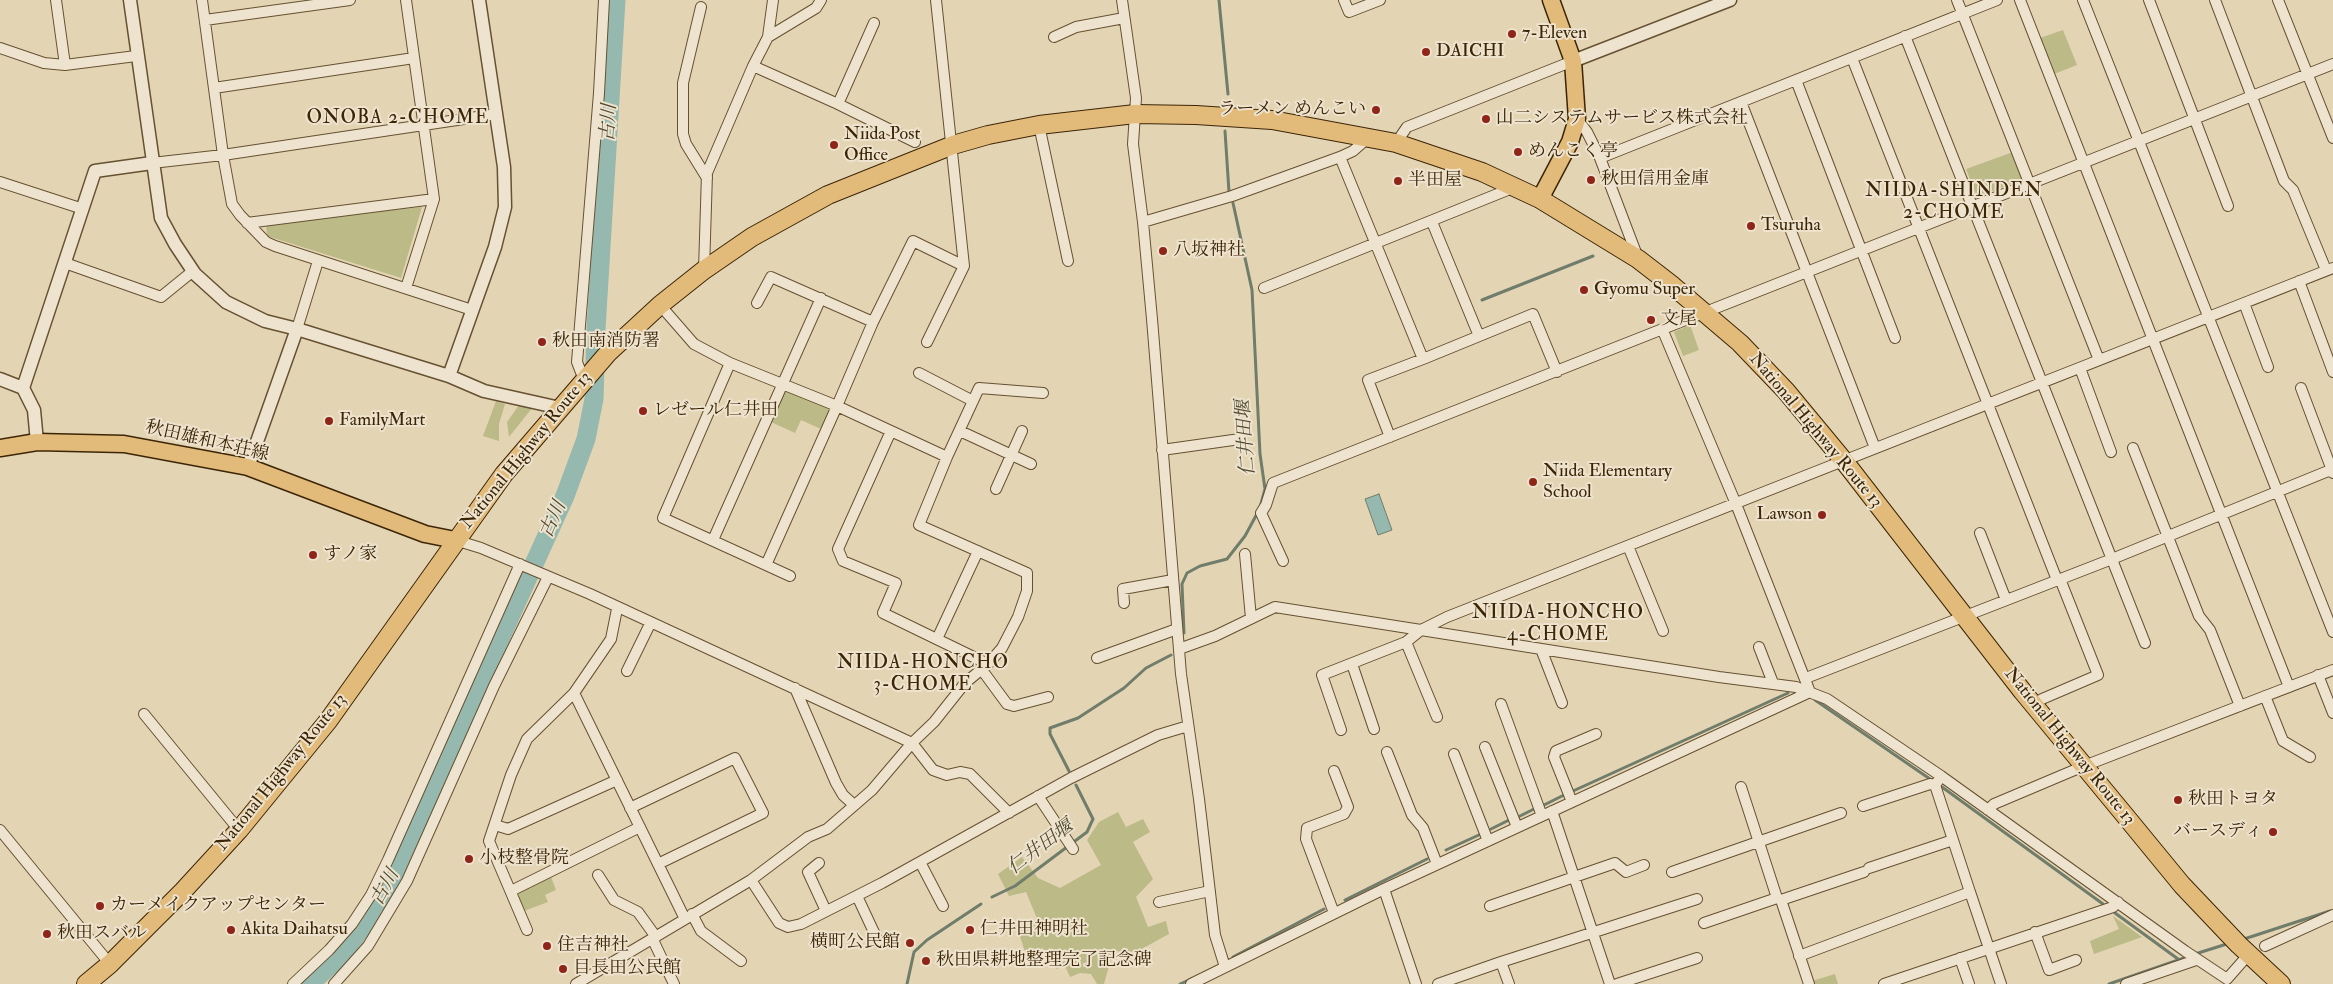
<!DOCTYPE html>
<html>
<head>
<meta charset="utf-8">
<style>
  body { margin:0 }
  canvas { display:block; background:#e3d4b4 }
</style>
</head>
<body>
<canvas width="2333" height="984"></canvas>
<script>
const ctx = document.querySelector('canvas').getContext('2d');
ctx.lineJoin = 'round';
function fill(path, color) { ctx.fillStyle = color; ctx.fill(path, 'evenodd'); }
const poly = rows => new Path2D(rows.map(r => 'M' + r).join(''));
function trace(path, color, width, dash) { ctx.strokeStyle = color; ctx.lineWidth = width; ctx.lineCap = dash ? 'butt' : 'round'; ctx.setLineDash(dash || []); ctx.stroke(path); }
function write(font, color, halo, rows, align = 'center') {
  ctx.font = font + ' "IM FELL Double Pica","Noto Serif JP",serif'; ctx.lineWidth = 4; ctx.setLineDash([]); ctx.textBaseline = 'middle'; ctx.strokeStyle = halo; ctx.fillStyle = color; for (const [text, x, y, turn = 0] of rows) {
    ctx.save(); ctx.translate(x, y); ctx.rotate((+turn || 0) * Math.PI / 180); ctx.textAlign = isNaN(turn) ? turn : align; if (halo) ctx.strokeText(text, 0, 0); ctx.fillText(text, 0, 0); ctx.restore();
  }
}
fill(poly([
  [2063,30,2077,65,2054,74,2040,38],
  [2013,152,2024,179,1977,197,1966,169],
  [422,207,401,278,267,236,266,223],
  [1690,325,1699,350,1683,356,1674,332],
  [786,388,830,409,821,429,801,420,795,433,771,422],
  [496,401,505,404,499,424,499,441,483,436],
  [519,405,533,407,509,437,507,422],
  [1118,812,1126,827,1143,819,1150,832,1133,842,1153,879,1136,897,1148,927,1166,921,1169,934,1136,952,1113,951,1104,984,1097,984,1091,974,1080,973,1070,977,1065,966,1056,969,1052,960,1047,961,1043,948,1026,955,1018,930,1038,921,1026,892,1009,896,998,874,1022,857,1038,878,1060,888,1101,865,1087,840,1099,822],
  [551,877,556,890,545,895,548,902,524,911,518,897,520,889],
  [2113,916,2142,937,2094,954,2090,941,2119,929],
  [1835,974,1838,984,1813,984,1812,981]
]), '#bcba87');
const water = poly([
  [1379,494,1392,530,1378,535,1365,499,1379,494]
]);
fill(water, '#95b8af');
trace(water, '#717d6b', 1);
trace(poly([
  [1219,0,1228,94],
  [1225,131,1229,192],
  [1233,203,1252,290,1260,454,1265,489,1261,504],
  [1482,300,1593,256],
  [1184,633,1182,584,1187,573,1200,566,1227,559,1245,536,1259,510],
  [1815,700,1930,779],
  [1069,771,1050,734,1050,728,1078,718,1124,688,1146,668,1171,655],
  [1942,787,2103,904],
  [1573,791,1788,693],
  [1542,806,1564,795],
  [1518,817,1534,809],
  [1491,829,1509,820],
  [1446,850,1481,834],
  [992,897,1015,886,1087,832,1093,819,1076,785],
  [1345,900,1427,859],
  [2115,913,2178,959],
  [2241,940,2330,911],
  [2195,954,2230,943],
  [1233,957,1324,909],
  [907,984,914,952,927,940,981,904],
  [1180,984,1191,979],
  [2109,984,2187,957]
]), '#717d6b', 3);
trace(poly([
  [310,984,342,954,370,917,417,832,478,687,565,496,586,439,594,399,596,329,616,0]
]), '#95b8af', 19);
const minor = poly([
  [56,0,65,65],
  [202,0,223,155,232,204,240,215,266,242,275,246,472,310],
  [406,0,434,199,406,288],
  [1122,0,1136,98,1133,144,1143,222,1152,319,1181,674,1199,799,1215,935,1225,967],
  [1344,0,1349,12,1380,0],
  [1957,0,2099,360],
  [2020,0,2289,687],
  [2083,0,2333,632],
  [2149,0,2228,206],
  [2215,0,2284,181,2293,190,2326,270],
  [2278,0,2333,138],
  [701,7,683,83,683,134,686,144,707,178],
  [205,20,350,0],
  [1905,36,2145,643],
  [768,37,816,8,821,0],
  [1054,37,1076,27,1124,18],
  [0,48,44,63,65,65,136,56],
  [1852,58,2057,580],
  [753,66,838,104,915,142],
  [1796,80,1895,338],
  [214,88,414,58],
  [1741,102,1875,448],
  [838,104,874,23],
  [1577,119,1587,132,1600,158,1638,258],
  [1039,125,1068,261],
  [1396,143,1407,127,1573,61],
  [1340,157,1423,359,1368,380,1390,437],
  [1600,158,1997,0],
  [152,163,223,155,497,114],
  [0,182,83,209],
  [1143,222,1232,196,1340,157,1353,151,1369,137],
  [1432,222,1479,336],
  [247,223,434,199],
  [65,263,161,297,193,271],
  [704,270,707,173,753,66,768,37,773,0],
  [2299,281,2333,372],
  [1264,288,1515,187],
  [757,303,771,277,873,322],
  [2244,303,2268,367],
  [660,305,694,344,730,363],
  [297,329,318,261],
  [927,342,964,266],
  [1423,359,1533,314,1557,372],
  [730,363,837,406,766,565,663,518,730,363],
  [2080,368,2111,452],
  [919,373,973,401,947,457,837,406,873,322,913,241,964,266,936,0],
  [584,380,577,362,599,93,604,0],
  [2301,388,2333,473],
  [973,401,979,388,1043,393],
  [891,431,838,549,843,561,896,583,883,613,988,664],
  [960,431,1031,464],
  [2133,448,2199,616,2210,630,2240,706],
  [1162,450,1240,439],
  [996,489,1022,431],
  [1980,533,2006,600],
  [455,540,481,548,590,594,912,743,933,770,947,775,960,772,970,774,1009,813],
  [713,540,821,298],
  [1628,546,1663,631],
  [1245,554,1251,618],
  [1283,561,1261,513,1266,505,1273,483,2333,64],
  [766,565,790,576],
  [1124,603,1123,589,1173,580],
  [937,639,978,551],
  [1406,642,1437,717],
  [1759,647,1773,683],
  [1179,649,1215,636,1275,607,1719,677,1796,687,1827,699,1941,776,2185,951,2227,979,2249,954],
  [1541,649,1562,703],
  [1097,658,1177,629],
  [1352,664,1374,729],
  [982,670,1007,704,1014,706,1048,697],
  [627,671,650,624],
  [2318,675,2333,713],
  [1806,678,2112,559,2333,469],
  [795,688,836,783,843,795,854,805],
  [574,693,685,919],
  [2265,696,2283,741,2310,757],
  [1501,704,1542,816],
  [2034,705,2042,699,2098,675,2060,579],
  [144,714,239,830],
  [1341,730,1322,675,1406,642,1421,630,1447,617,2333,268],
  [1485,747,1517,827],
  [1387,752,1412,815,1423,828,1437,864],
  [1454,754,1488,841],
  [1334,771,1348,807,1344,814,1307,828,1306,839,1334,913],
  [1741,787,1777,898,1781,900,1809,984],
  [1038,796,1073,849],
  [1572,802,1554,757,1556,751,1596,734],
  [1863,806,1930,784,1935,785,1938,781],
  [630,808,735,758,763,813,658,864],
  [1988,810,1994,804,2084,766,2333,670],
  [1552,811,1610,984],
  [495,825,508,829,617,780],
  [0,830,110,964],
  [920,862,943,906],
  [819,863,808,872,826,911],
  [1869,868,1953,840],
  [1672,872,1841,813],
  [598,875,614,900,638,912,656,937],
  [751,880,808,837,827,829,872,790,912,743,934,722,965,683,988,664,1002,648,1018,617,1027,591,1027,573,919,525,947,457],
  [1384,889,1416,984],
  [511,891,640,827],
  [1970,892,2001,984],
  [857,896,879,943],
  [1781,900,1864,872],
  [1159,902,1210,891],
  [1490,906,1615,863,1626,872,1644,865],
  [692,914,701,931,741,961],
  [1704,923,1777,898],
  [527,930,489,841,511,775,527,739,574,693,611,639,617,609],
  [2035,932,2049,970,2076,960],
  [653,940,674,984],
  [2265,946,2333,915],
  [1799,956,1970,892,1935,785],
  [1960,958,1969,984],
  [293,984,329,950,352,924,371,895,388,860,520,564],
  [334,984,368,946,407,881,494,686,548,577],
  [576,984,751,880,779,923,788,927,801,924,882,883,1071,778,1158,735,1188,726],
  [1191,984,1384,889,1810,692,1736,504,1663,331],
  [1438,984,1501,962],
  [1509,984,1501,962,1697,899],
  [1617,984,1697,958],
  [1884,984,2113,907,2118,902],
  [2126,984,2196,960]
]);
const tertiary = poly([
  [130,0,161,218,175,244,195,274,226,302,265,321,297,329,449,376,484,391,560,408],
  [1573,61,1730,0],
  [449,376,495,247,505,207,504,167,479,0],
  [0,379,23,388,34,410,37,442],
  [23,388,95,171,152,163],
  [248,467,297,329]
]);
const primary = poly([
  [1540,199,1570,142,1577,119,1573,61,1551,0],
  [0,448,37,442,124,444,248,467,425,534,455,540]
]);
const trunk = poly([
  [86,984,110,964,183,891,239,830,328,721,504,474,608,353,660,305,704,270,752,237,828,195,953,145,988,135,1039,125,1135,114,1196,115,1272,120,1396,143,1482,172,1540,199,1638,259,1673,286,1740,343,1786,391,1844,461,2023,692,2127,818,2182,885,2239,945,2281,984]
]);
trace(minor, '#665131', 12);
trace(tertiary, '#665131', 15);
trace(primary, '#3c2505', 19);
trace(trunk, '#3c2505', 20);
trace(minor, '#ede3ce', 10);
trace(tertiary, '#ede3ce', 12);
trace(primary, '#e2ba7a', 16);
trace(trunk, '#e2ba7a', 18);
for (const [x, y, r, color] of [
  [1512,34,5,"#8f2418"],
  [1426,52,5,"#8f2418"],
  [1376,110,5,"#8f2418"],
  [1486,119,5,"#8f2418"],
  [834,145,5,"#8f2418"],
  [1518,152,5,"#8f2418"],
  [1591,180,5,"#8f2418"],
  [1398,181,5,"#8f2418"],
  [1751,226,5,"#8f2418"],
  [1163,251,5,"#8f2418"],
  [1584,290,5,"#8f2418"],
  [1651,320,5,"#8f2418"],
  [542,342,5,"#8f2418"],
  [643,411,5,"#8f2418"],
  [329,421,5,"#8f2418"],
  [1533,482,5,"#8f2418"],
  [1822,515,5,"#8f2418"],
  [313,555,5,"#8f2418"],
  [2178,800,5,"#8f2418"],
  [2273,832,5,"#8f2418"],
  [469,859,5,"#8f2418"],
  [100,906,5,"#8f2418"],
  [231,930,5,"#8f2418"],
  [970,930,5,"#8f2418"],
  [47,934,5,"#8f2418"],
  [910,943,5,"#8f2418"],
  [547,946,5,"#8f2418"],
  [926,961,5,"#8f2418"],
  [563,969,5,"#8f2418"]
]) { const dot = new Path2D(); dot.arc(x, y, r, 0, 2 * Math.PI); ctx.fillStyle = color; ctx.fill(dot); trace(dot, '#ede3ce', 2); }
write('18px', '#3c2505', '#ede3ce', [
  ["7-Eleven",1522,34],
  ["DAICHI",1436,52],
  ["ラーメン めんこい",1366,110,"right"],
  ["山二システムサービス株式会社",1496,119],
  ["Niida Post",844,135],
  ["Office",844,156],
  ["めんこく亭",1528,152],
  ["秋田信用金庫",1601,180],
  ["半田屋",1408,181],
  ["Tsuruha",1761,226],
  ["八坂神社",1173,251],
  ["Gyomu Super",1594,290],
  ["文尾",1661,320],
  ["秋田南消防署",552,342],
  ["レゼール仁井田",653,411],
  ["FamilyMart",339,421],
  ["Niida Elementary",1543,472],
  ["School",1543,493],
  ["Lawson",1812,515,"right"],
  ["すノ家",323,555],
  ["秋田トヨタ",2188,800],
  ["バースディ",2263,832,"right"],
  ["小枝整骨院",479,859],
  ["カーメイクアップセンター",110,906],
  ["Akita Daihatsu",241,930],
  ["仁井田神明社",980,930],
  ["秋田スバル",57,934],
  ["横町公民館",900,943,"right"],
  ["住吉神社",557,946],
  ["秋田県耕地整理完了記念碑",936,961],
  ["目長田公民館",573,969]
], 'left');
write('18px', '#3c2505', '#ede3ce', [
  ["National Highway Route 13",1815,431,50],
  ["秋田雄和本荘線",207,442,13],
  ["National Highway Route 13",527,451,-51],
  ["National Highway Route 13",2069,747,51],
  ["National Highway Route 13",282,773,-51]
]);
ctx.letterSpacing = '1px';
write('19px', '#3c2505', '#ede3ce', [
  ["ONOBA 2-CHOME",398,119],
  ["NIIDA-SHINDEN",1954,192],
  ["2-CHOME",1954,214],
  ["NIIDA-HONCHO",1558,614],
  ["4-CHOME",1558,636],
  ["NIIDA-HONCHO",923,664],
  ["3-CHOME",923,686]
]);
ctx.letterSpacing = '0px';
write('italic 19px', '#524a30', '#ede3ce', [
  ["古川",610,123,-87],
  ["仁井田堰",1247,438,-94],
  ["古川",554,520,-66],
  ["仁井田堰",1041,848,-37],
  ["古川",386,888,-61]
]);
</script>
</body>
</html>
